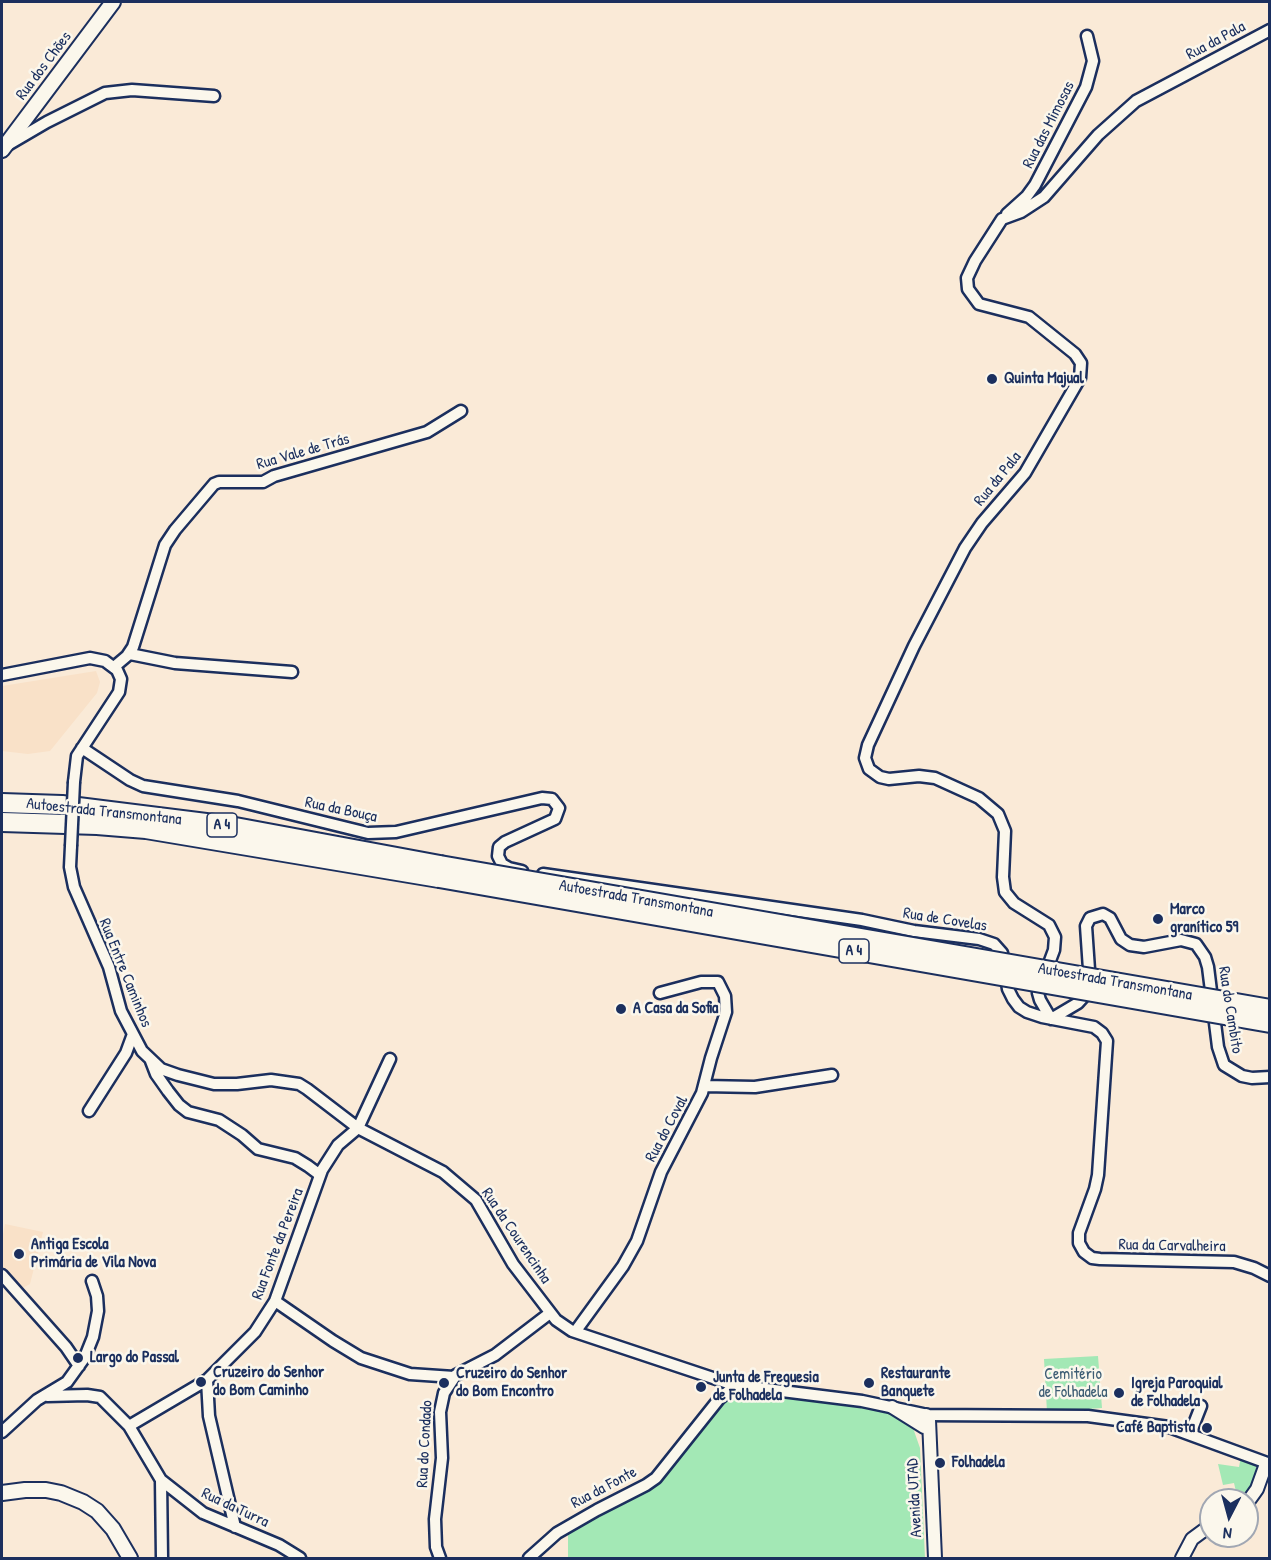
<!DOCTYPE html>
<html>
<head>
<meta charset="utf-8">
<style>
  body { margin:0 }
  #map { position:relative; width:1271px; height:1560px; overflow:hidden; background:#faead7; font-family:"Patrick Hand",sans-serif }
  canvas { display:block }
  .frame { position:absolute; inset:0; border:3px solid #1b2f5e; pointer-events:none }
  .north { position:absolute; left:1199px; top:1488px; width:60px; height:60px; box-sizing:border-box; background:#fbf7ec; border:2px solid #a1a7b3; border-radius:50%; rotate:186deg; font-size:16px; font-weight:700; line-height:24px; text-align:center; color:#1b2f5e }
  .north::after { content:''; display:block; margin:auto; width:21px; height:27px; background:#1b2f5e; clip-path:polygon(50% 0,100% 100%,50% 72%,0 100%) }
</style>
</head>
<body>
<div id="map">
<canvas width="1271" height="1560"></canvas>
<div class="frame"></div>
<div class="north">N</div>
</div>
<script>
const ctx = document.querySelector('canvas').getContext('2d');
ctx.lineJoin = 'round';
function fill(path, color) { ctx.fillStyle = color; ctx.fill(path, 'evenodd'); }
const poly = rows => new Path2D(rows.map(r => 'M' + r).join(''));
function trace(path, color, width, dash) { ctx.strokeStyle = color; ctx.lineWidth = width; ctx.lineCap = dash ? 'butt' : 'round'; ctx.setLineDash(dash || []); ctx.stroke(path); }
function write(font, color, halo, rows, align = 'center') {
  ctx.font = font + ' "Patrick Hand",sans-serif'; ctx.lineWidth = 5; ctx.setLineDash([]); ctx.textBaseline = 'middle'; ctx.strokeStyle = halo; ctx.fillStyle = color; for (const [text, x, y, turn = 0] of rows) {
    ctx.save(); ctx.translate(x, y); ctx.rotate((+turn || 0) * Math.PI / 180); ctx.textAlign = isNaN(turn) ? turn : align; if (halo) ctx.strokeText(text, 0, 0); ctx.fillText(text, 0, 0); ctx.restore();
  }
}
fill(poly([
  [96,671,100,682,97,693,50,751,28,754,2,751,2,686],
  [5,1224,43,1232,30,1284,21,1289,2,1268,2,1239]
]), '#f9e1c8');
fill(poly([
  [1098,1356,1102,1408,1047,1412,1044,1359],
  [759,1393,849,1403,880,1410,901,1419,913,1428,920,1448,925,1558,568,1558,568,1532,656,1484,670,1471,725,1401,741,1394],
  [1241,1456,1255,1464,1259,1475,1243,1500,1238,1500,1234,1483,1223,1485,1218,1464,1239,1467]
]), '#a3e8b5');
const minor = poly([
  [6,146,47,122,105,93,132,90,214,96],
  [1007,214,1027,196,1035,185,1086,87,1093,61,1087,36],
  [130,654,175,663,292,672],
  [114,667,127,656,133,647,165,545,175,530,214,484,219,482,263,482,274,476,427,432,461,411],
  [2,675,90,658,105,661,117,670,121,679,119,692,77,756,74,782],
  [82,748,130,780,143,786,238,801,368,833,396,832,542,798,552,799,559,808,555,819,505,842,499,847,498,856,502,864,509,868,522,871],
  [71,846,70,867,74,887,109,967,121,1011,142,1051,161,1069,178,1075,214,1084,237,1084,271,1080,299,1084,307,1089,358,1128,443,1172,476,1200,513,1264,556,1320,572,1331,734,1385,862,1401,923,1414],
  [543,874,862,920,914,931,979,939,994,944,1002,953,1008,989,1013,999,1019,1007,1027,1012,1042,1017,1094,1027,1102,1033,1107,1041,1098,1175,1095,1189,1079,1233,1079,1243,1084,1252,1092,1258,1100,1259,1234,1262,1254,1268,1270,1276],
  [1051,1019,1040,1000,1038,993,1054,950,1055,937,1049,925,1014,903,1005,892,1003,877,1005,831,998,814,979,798,935,778,919,776,889,779,880,777,869,769,865,758,868,745,914,646,965,548,982,523,1025,473,1080,378,1081,363,1075,354,1029,317,979,304,968,289,967,278,975,261,1002,219,1021,212,1044,197,1098,135,1136,101,1270,30],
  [1051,1019,1078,1003,1087,993,1090,984,1086,926,1090,918,1103,914,1110,918,1121,939,1130,945,1144,947,1181,940,1196,944,1205,957,1208,967,1218,1047,1224,1065,1242,1076,1252,1078,1270,1077],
  [151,1061,156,1074,168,1091,179,1105,188,1112,219,1120,242,1135,258,1149,295,1158,308,1166,320,1175],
  [704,1086,755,1087,832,1075],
  [89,1111,126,1053,133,1034],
  [358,1128,390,1059],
  [2,1275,66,1347,79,1366],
  [275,1301,333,1341,361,1358,410,1374,454,1377],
  [575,1332,623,1266,637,1241,661,1172,702,1093,711,1058,726,1012,725,996,718,982,701,982,660,993],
  [207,1380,209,1416,235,1527],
  [47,1396,87,1395,100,1397,129,1426,161,1480,162,1558],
  [925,1415,1088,1416,1169,1427,1270,1464],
  [129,1426,207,1380,255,1332,275,1301,322,1170,338,1145,358,1128],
  [2,1432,37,1400,67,1382,85,1357,93,1337,98,1311,97,1296,92,1281],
  [1190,1434,1201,1406],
  [161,1480,203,1513,279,1545,300,1558],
  [440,1558,436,1547,435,1519,442,1458,440,1412,444,1393,456,1375,495,1355,550,1313],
  [529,1558,557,1533,597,1510,646,1485,656,1478,719,1399,735,1386]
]);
const tertiary = poly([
  [892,1407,924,1427],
  [921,1424,919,1417,926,1415,929,1420,935,1558],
  [1247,1503,1257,1489,1266,1464],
  [1182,1558,1192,1539,1211,1525]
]);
const secondary = poly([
  [2,150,113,2],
  [2,1493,25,1490,46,1490,61,1493,83,1502,97,1511,113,1529,130,1558]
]);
const motorway = poly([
  [2,803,62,805,230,826,440,865],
  [2,822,97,825,146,829,439,878]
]);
trace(minor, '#1b2f5e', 15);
trace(tertiary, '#1b2f5e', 16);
trace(secondary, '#1b2f5e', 18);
trace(motorway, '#1b2f5e', 22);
trace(minor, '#fbf7ec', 10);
trace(tertiary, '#fbf7ec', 12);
trace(secondary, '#fbf7ec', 14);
trace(motorway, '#fbf7ec', 18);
const minorBridge = poly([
  [71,846,74,782]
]);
const motorwayBridge = poly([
  [440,865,1270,1009],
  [439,878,1270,1023]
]);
trace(minorBridge, '#1b2f5e', 15, []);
trace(motorwayBridge, '#1b2f5e', 22, []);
trace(minorBridge, '#fbf7ec', 10);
trace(motorwayBridge, '#fbf7ec', 18);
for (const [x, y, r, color] of [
  [992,379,6,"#1b2f5e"],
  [1158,919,6,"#1b2f5e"],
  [621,1009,6,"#1b2f5e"],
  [19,1254,6,"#1b2f5e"],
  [78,1358,6,"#1b2f5e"],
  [201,1382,6,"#1b2f5e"],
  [444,1383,6,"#1b2f5e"],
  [869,1383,6,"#1b2f5e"],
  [701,1387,6,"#1b2f5e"],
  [1119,1393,6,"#1b2f5e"],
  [1207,1428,6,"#1b2f5e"],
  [940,1463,6,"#1b2f5e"]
]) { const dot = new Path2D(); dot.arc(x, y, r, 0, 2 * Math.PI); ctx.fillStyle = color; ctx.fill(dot); trace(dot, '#fbf7ec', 2); }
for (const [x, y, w] of [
  [222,825,30],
  [854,951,30]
]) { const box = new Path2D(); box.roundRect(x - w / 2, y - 12, w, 24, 4.5); ctx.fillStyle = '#fbf7ec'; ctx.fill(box); trace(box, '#1b2f5e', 1.5); }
write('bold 15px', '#1b2f5e', null, [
  ["A 4",222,825],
  ["A 4",854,951]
]);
write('16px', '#1b2f5e', '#fbf7ec', [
  ["Rua da Pala",1216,41,-28],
  ["Rua dos Chões",44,66,-53],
  ["Rua das Mimosas",1049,125,-63],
  ["Rua Vale de Trás",303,452,-16],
  ["Rua da Pala",998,479,-51],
  ["Rua da Bouça",341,810,12],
  ["Autoestrada Transmontana",104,812,6],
  ["Autoestrada Transmontana",636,899,10],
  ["Rua de Covelas",945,920,9],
  ["Rua Entre Caminhos",125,973,68],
  ["Autoestrada Transmontana",1115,982,10],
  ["Rua do Cambito",1230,1010,81],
  ["Rua do Coval",667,1129,-62],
  ["Rua da Courencinha",516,1236,56],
  ["Rua Fonte da Pereira",278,1244,-69],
  ["Rua da Carvalheira",1172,1246,1],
  ["Rua do Condado",425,1444,-87],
  ["Rua da Fonte",604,1488,-28],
  ["Avenida UTAD",915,1498,-93],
  ["Rua da Turra",235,1508,25]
]);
write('bold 16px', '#1b2f5e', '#fbf7ec', [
  ["Quinta Majual",1004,379],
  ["Marco",1170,910],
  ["granítico 59",1170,928],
  ["A Casa da Sofia",633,1009],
  ["Antiga Escola",31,1245],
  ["Primária de Vila Nova",31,1263],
  ["Largo do Passal",90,1358],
  ["Cruzeiro do Senhor",213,1373],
  ["do Bom Caminho",213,1391],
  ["Cruzeiro do Senhor",456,1374],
  ["do Bom Encontro",456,1392],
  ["Restaurante",881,1374],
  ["Banquete",881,1392],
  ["Junta de Freguesia",713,1378],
  ["de Folhadela",713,1396],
  ["Igreja Paroquial",1131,1384],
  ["de Folhadela",1131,1402],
  ["Café Baptista",1195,1428,"right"],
  ["Folhadela",952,1463]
], 'left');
write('16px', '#3d5d74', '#fbf7ec', [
  ["Cemitério",1073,1375],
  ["de Folhadela",1073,1393]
]);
</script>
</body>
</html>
